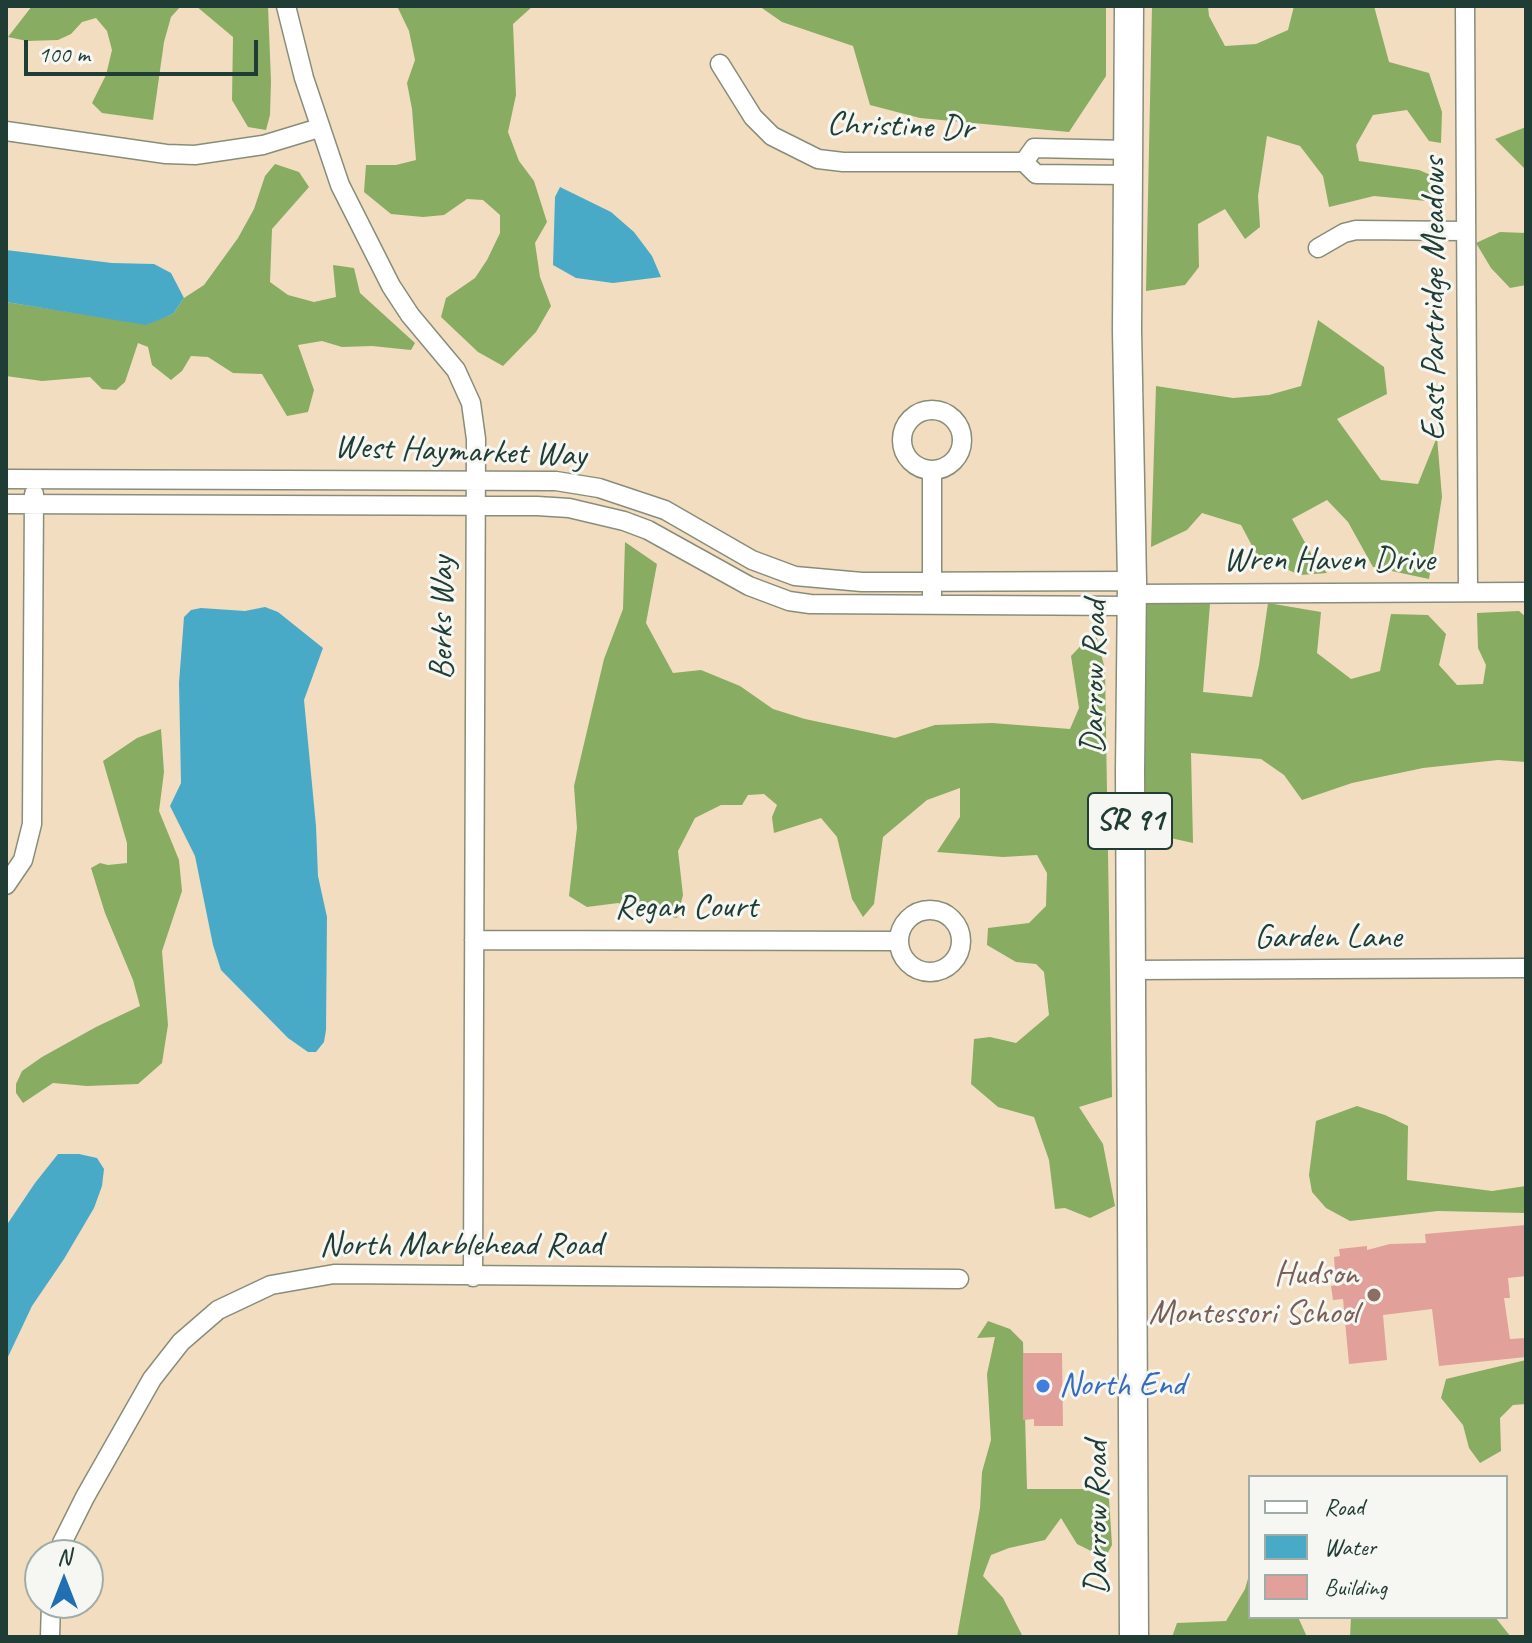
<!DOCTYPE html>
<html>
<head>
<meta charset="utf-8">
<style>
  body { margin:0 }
  #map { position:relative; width:1532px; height:1643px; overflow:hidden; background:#f2ddc1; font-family:Caveat,sans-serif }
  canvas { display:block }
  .frame { position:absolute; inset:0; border:8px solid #1f3d34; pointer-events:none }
  .legend { position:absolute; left:1248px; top:1475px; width:260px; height:144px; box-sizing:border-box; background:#f6f6f2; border:2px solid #a0aca6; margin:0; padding:10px 14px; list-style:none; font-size:24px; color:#1f3d34 }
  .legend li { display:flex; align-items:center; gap:16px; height:40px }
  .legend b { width:40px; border:2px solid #a0aca6 }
  .north { position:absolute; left:24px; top:1539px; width:80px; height:80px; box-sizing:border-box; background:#f6f6f2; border:2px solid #a0aca6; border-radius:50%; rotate:0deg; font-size:22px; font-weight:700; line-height:32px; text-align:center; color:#1f3d34 }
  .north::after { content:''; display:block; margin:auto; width:28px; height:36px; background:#1f6fb2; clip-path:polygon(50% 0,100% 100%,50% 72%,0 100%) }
  .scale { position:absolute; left:24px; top:40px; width:234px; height:36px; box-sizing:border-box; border:4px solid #1f3d34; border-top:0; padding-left:10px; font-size:24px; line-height:28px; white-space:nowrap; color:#1f3d34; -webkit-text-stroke:6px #f6f6f2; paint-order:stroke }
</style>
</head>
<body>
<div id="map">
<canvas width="1532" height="1643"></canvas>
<div class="frame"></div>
<ul class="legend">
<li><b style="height:10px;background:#fff"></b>Road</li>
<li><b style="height:22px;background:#49aac8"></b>Water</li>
<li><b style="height:22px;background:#e1a099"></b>Building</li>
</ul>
<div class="north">N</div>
<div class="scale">100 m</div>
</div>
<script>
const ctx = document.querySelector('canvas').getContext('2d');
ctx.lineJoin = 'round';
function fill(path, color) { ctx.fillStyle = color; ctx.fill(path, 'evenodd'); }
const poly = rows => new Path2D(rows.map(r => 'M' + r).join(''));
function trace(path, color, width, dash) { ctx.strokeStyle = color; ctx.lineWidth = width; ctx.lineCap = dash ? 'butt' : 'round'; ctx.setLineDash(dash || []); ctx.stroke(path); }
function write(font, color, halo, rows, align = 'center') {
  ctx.font = font + ' Caveat,sans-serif'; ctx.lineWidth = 6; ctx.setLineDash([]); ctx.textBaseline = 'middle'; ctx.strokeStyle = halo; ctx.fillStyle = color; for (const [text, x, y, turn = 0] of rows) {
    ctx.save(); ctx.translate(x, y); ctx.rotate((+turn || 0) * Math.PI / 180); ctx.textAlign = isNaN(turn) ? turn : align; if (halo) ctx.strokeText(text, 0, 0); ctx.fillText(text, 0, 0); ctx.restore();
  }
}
fill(poly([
  [32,6,181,6,171,17,164,42,153,120,102,113,92,103,106,75,112,50,107,31,96,18,82,22,71,34,58,40,27,41,8,37],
  [196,6,268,6,271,81,270,115,266,130,248,127,232,100,233,37],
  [397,6,533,6,513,24,516,95,508,132,519,161,534,181,547,222,535,243,540,277,551,306,536,332,503,366,478,352,441,317,446,298,475,278,487,260,500,233,500,215,483,200,467,199,444,215,423,217,391,214,364,192,366,165,396,165,416,160,412,109,407,83,415,60,409,31],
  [759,6,1106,6,1106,76,1069,132,920,118,870,105,853,46,782,22],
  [1152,6,1208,6,1209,16,1225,46,1256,44,1288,30,1294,6,1374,6,1389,62,1429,73,1442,112,1441,143,1429,141,1407,110,1373,115,1356,145,1359,161,1419,170,1445,181,1437,202,1374,196,1329,207,1323,176,1300,146,1267,136,1258,196,1260,227,1245,239,1225,209,1198,224,1199,267,1185,285,1146,291],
  [1526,127,1526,170,1495,139],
  [275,164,299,172,309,187,272,229,270,282,288,295,314,302,336,297,333,265,354,268,360,293,415,343,411,350,372,346,342,347,322,341,298,345,314,390,308,412,287,416,262,374,233,373,208,357,191,356,182,371,171,380,152,365,148,347,138,343,125,382,116,390,102,389,90,377,42,381,6,376,6,302,146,324,173,314,184,298,204,285,238,238,254,209,265,176],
  [1500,232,1526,233,1526,285,1510,288,1491,268,1476,243],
  [1318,320,1384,367,1387,394,1337,419,1381,480,1418,484,1437,437,1442,497,1429,579,1373,567,1348,522,1327,500,1292,519,1313,557,1327,573,1300,575,1258,557,1241,525,1202,513,1187,530,1151,547,1156,386,1233,398,1269,395,1301,386],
  [625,542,657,564,646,623,673,673,701,670,740,686,773,709,805,719,895,738,935,725,992,723,1070,729,1079,708,1071,656,1095,631,1105,669,1112,1097,1079,1107,1103,1144,1115,1206,1090,1218,1065,1208,1055,1209,1049,1160,1034,1117,998,1107,971,1084,974,1039,990,1037,1016,1043,1049,1015,1044,972,1036,964,1016,962,987,945,988,928,1029,923,1046,906,1047,873,1037,855,1003,857,937,852,960,817,960,788,927,800,883,837,874,904,863,917,852,899,837,837,821,818,774,833,772,817,777,805,764,794,748,795,742,805,721,805,695,818,678,851,683,895,677,918,635,909,618,903,587,907,569,896,577,828,574,786,604,659,623,609],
  [1132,594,1210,604,1203,692,1252,697,1259,665,1268,603,1321,612,1317,653,1351,679,1380,671,1391,614,1428,615,1446,634,1439,665,1457,685,1483,684,1486,665,1478,648,1477,613,1519,611,1526,617,1526,762,1498,760,1423,768,1352,783,1302,800,1284,775,1261,759,1191,753,1193,843,1130,829],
  [161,729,164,772,159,811,179,860,182,891,162,951,168,1025,162,1063,138,1084,87,1086,53,1083,23,1103,16,1093,16,1084,22,1071,42,1057,96,1027,140,1006,133,980,105,913,91,868,100,863,108,865,127,863,127,843,103,761,137,738],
  [1357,1106,1385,1115,1408,1126,1407,1180,1492,1191,1526,1186,1526,1213,1438,1211,1350,1221,1326,1208,1312,1192,1309,1175,1316,1121],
  [988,1321,1010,1329,1023,1342,1027,1489,1093,1489,1109,1499,1112,1545,1105,1558,1077,1544,1061,1518,1045,1540,1009,1548,991,1555,983,1576,1003,1598,1023,1637,957,1637,980,1508,982,1472,991,1440,987,1374,995,1337,977,1338],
  [1526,1360,1526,1404,1513,1405,1500,1418,1501,1451,1480,1463,1469,1448,1463,1425,1441,1398,1446,1379],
  [1250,1572,1250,1617,1298,1617,1307,1637,1172,1637,1177,1623,1226,1621,1245,1589],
  [1351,1617,1495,1617,1511,1637,1350,1637]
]), '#88ac62');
fill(poly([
  [560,187,611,212,634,232,652,256,661,277,613,283,576,278,553,265,555,197],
  [6,250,112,263,154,264,171,273,184,298,173,314,146,325,6,302],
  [265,607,278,612,323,648,304,700,316,826,318,876,327,917,326,1030,324,1042,316,1052,308,1052,288,1038,221,970,213,945,195,856,170,806,181,783,179,683,184,617,191,610,201,608,245,611],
  [58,1154,79,1154,97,1158,104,1169,102,1186,94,1208,64,1259,32,1306,6,1361,6,1226,35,1183]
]), '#49aac8');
fill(poly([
  [1526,1225,1526,1276,1508,1278,1510,1298,1504,1298,1510,1339,1526,1338,1526,1357,1439,1366,1432,1309,1383,1315,1387,1360,1349,1364,1343,1299,1333,1300,1331,1286,1336,1285,1334,1257,1340,1256,1339,1249,1367,1246,1367,1250,1390,1244,1426,1243,1425,1234],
  [1023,1353,1062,1353,1063,1426,1034,1426,1034,1419,1023,1420]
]), '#e1a099');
const street = poly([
  [286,6,304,78,340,185,391,286,410,315,456,370,471,403,476,439,473,1277],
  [1465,6,1468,592],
  [720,64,753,117,772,136,818,159,843,162,1024,162],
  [6,131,166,154,195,155,263,145,319,128],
  [1128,175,1036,174,1024,162,1034,148,1128,150],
  [1318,248,1344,233,1356,230,1465,231],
  '902 440a30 30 0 1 1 60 0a30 30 0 1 1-60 0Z',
  [932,471,932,595],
  [6,479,556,481,599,488,665,510,752,560,795,576,862,582,1132,581],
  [6,504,537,506,569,508,624,521,648,530,749,586,789,601,810,604,1132,606],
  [1132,594,1526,592],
  [6,885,23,860,32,824,34,494],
  '899 941a31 31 0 1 1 62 0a31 31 0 1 1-62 0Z',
  [474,940,898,941],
  [1131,970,1526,968],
  [58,1555,62,1543,85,1497,152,1379,181,1342,218,1310,271,1285,334,1274,959,1279],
  [50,1637,51,1603]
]);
const primary = poly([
  [1129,6,1127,331,1132,581,1130,771,1134,1637]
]);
trace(street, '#888d7a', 21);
trace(primary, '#888d7a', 31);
trace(street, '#fff', 18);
trace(primary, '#fff', 28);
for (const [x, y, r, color] of [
  [1374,1295,8,"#8d6e63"],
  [1043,1386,8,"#3f7fe0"]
]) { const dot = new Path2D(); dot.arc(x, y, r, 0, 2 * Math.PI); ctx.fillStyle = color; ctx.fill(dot); trace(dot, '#f6f6f2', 3); }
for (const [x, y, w] of [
  [1130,821,84]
]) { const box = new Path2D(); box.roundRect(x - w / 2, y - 28, w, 56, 6); ctx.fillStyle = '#f6f6f2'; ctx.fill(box); trace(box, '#1f3d34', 2); }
write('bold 32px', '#1f3d34', null, [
  ["SR 91",1130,821]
]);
write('34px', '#1f3d34', '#f6f6f2', [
  ["Christine Dr",900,127,2],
  ["East Partridge Meadows",1435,299,-90],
  ["West Haymarket Way",460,452,2],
  ["Wren Haven Drive",1329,561],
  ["Berks Way",443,618,-90],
  ["Darrow Road",1095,677,-89],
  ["Regan Court",686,908],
  ["Garden Lane",1328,938],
  ["North Marblehead Road",461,1246],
  ["Darrow Road",1098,1518,-90]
]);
write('34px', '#785e54', '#f6f6f2', [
  ["Hudson",1358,1275],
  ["Montessori School",1358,1314]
], 'right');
write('34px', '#366cbe', '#f6f6f2', [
  ["North End",1059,1386]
], 'left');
</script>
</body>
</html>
